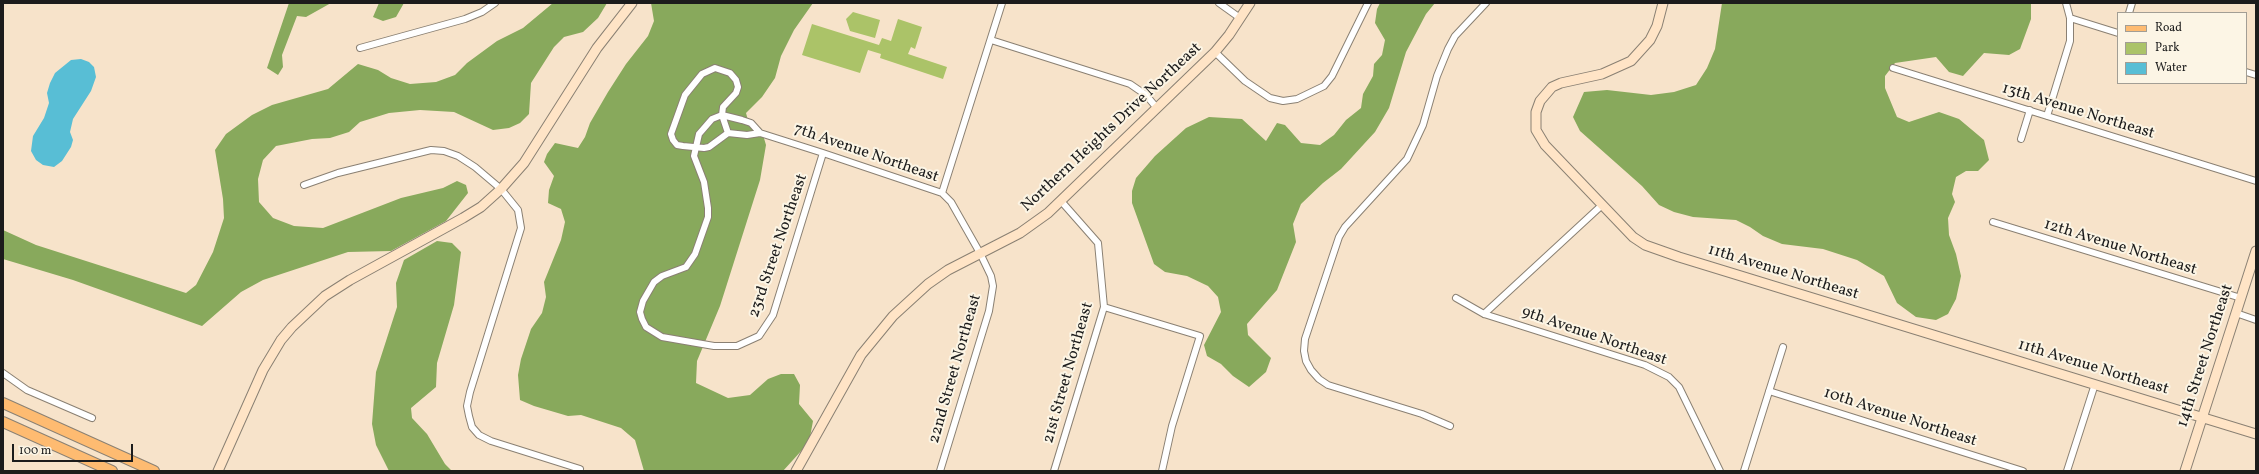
<!DOCTYPE html>
<html>
<head>
<meta charset="utf-8">
<style>
  body { margin:0 }
  #map { position:relative; width:2259px; height:474px; overflow:hidden; background:#f7e3ca; font-family:Vollkorn,serif }
  canvas { display:block }
  .frame { position:absolute; inset:0; border:4px solid #1c1c1c; pointer-events:none }
  .legend { position:absolute; left:2117px; top:12px; width:130px; height:72px; box-sizing:border-box; background:#fcf5e5; border:1px solid #a29e95; margin:0; padding:5px 7px; list-style:none; font-size:12px; color:#1c1c1c }
  .legend li { display:flex; align-items:center; gap:8px; height:20px }
  .legend b { width:20px; border:1px solid #a29e95 }
  .scale { position:absolute; left:12px; top:444px; width:121px; height:18px; box-sizing:border-box; border:2px solid #1c1c1c; border-top:0; padding-left:5px; font-size:12px; line-height:14px; white-space:nowrap; color:#1c1c1c; -webkit-text-stroke:3px #fcf5e5; paint-order:stroke }
</style>
</head>
<body>
<div id="map">
<canvas width="2259" height="474"></canvas>
<div class="frame"></div>
<ul class="legend">
<li><b style="height:5px;background:#febb71"></b>Road</li>
<li><b style="height:11px;background:#abc368"></b>Park</li>
<li><b style="height:11px;background:#58bed5"></b>Water</li>
</ul>
<div class="scale">100 m</div>
</div>
<script>
const ctx = document.querySelector('canvas').getContext('2d');
ctx.lineJoin = 'round';
function fill(path, color) { ctx.fillStyle = color; ctx.fill(path, 'evenodd'); }
const poly = rows => new Path2D(rows.map(r => 'M' + r).join(''));
function trace(path, color, width, dash) { ctx.strokeStyle = color; ctx.lineWidth = width; ctx.lineCap = dash ? 'butt' : 'round'; ctx.setLineDash(dash || []); ctx.stroke(path); }
function write(font, color, halo, rows, align = 'center') {
  ctx.font = font + ' Vollkorn,serif'; ctx.lineWidth = 4; ctx.setLineDash([]); ctx.textBaseline = 'middle'; ctx.strokeStyle = halo; ctx.fillStyle = color; for (const [text, x, y, turn = 0] of rows) {
    ctx.save(); ctx.translate(x, y); ctx.rotate((+turn || 0) * Math.PI / 180); ctx.textAlign = isNaN(turn) ? turn : align; if (halo) ctx.strokeText(text, 0, 0); ctx.fillText(text, 0, 0); ctx.restore();
  }
}
fill(poly([
  [853,12,880,20,875,38,850,31,846,19],
  [898,19,922,27,915,49,911,47,908,54,947,67,943,79,880,58,881,54,868,50,860,73,802,55,812,24,879,45,882,38,891,41]
]), '#abc368');
fill(poly([
  [289,3,331,3,306,17,297,16,282,55,283,67,278,75,267,68],
  [379,3,404,3,396,17,383,21,373,17],
  [553,3,607,3,598,18,583,32,564,37,554,47,531,83,529,114,520,123,509,128,493,130,454,112,420,110,389,113,360,122,349,132,330,138,312,139,276,146,263,160,258,179,259,202,273,218,294,226,323,228,401,198,443,188,457,181,466,185,468,193,446,221,391,251,348,252,263,280,241,292,202,326,73,280,3,259,3,230,36,245,186,293,196,285,213,252,224,218,223,199,215,150,226,134,252,115,272,105,328,89,358,64,378,70,391,78,410,84,436,82,455,75,467,63,497,41,523,28],
  [651,3,813,3,794,30,781,56,775,78,762,97,746,113,749,124,761,128,766,145,760,180,720,306,697,361,696,383,728,398,750,395,768,379,781,374,794,374,800,385,799,404,813,421,810,437,802,450,783,471,644,471,635,440,621,428,581,415,568,416,534,406,520,400,518,375,521,359,531,329,542,313,546,297,544,282,561,240,565,222,561,209,548,203,549,190,554,176,544,162,547,154,555,143,578,148,585,137,590,123,608,92,626,64,648,36,654,21],
  [1380,3,1435,3,1426,14,1406,52,1389,108,1375,132,1341,169,1323,183,1301,204,1293,224,1296,242,1277,290,1247,324,1248,335,1271,358,1266,372,1249,387,1233,376,1221,364,1207,356,1204,345,1221,312,1218,297,1208,286,1187,276,1165,272,1154,264,1132,203,1132,191,1136,178,1155,156,1186,128,1209,117,1242,119,1266,141,1277,123,1285,125,1301,143,1320,145,1334,135,1346,120,1361,108,1363,94,1373,76,1374,64,1382,55,1385,40,1375,23,1377,9],
  [1722,3,2031,3,2031,19,2020,49,2009,55,1984,53,1963,76,1949,72,1936,57,1895,63,1885,76,1885,88,1897,117,1909,122,1939,112,1959,119,1984,140,1989,160,1978,171,1966,171,1956,177,1952,194,1955,202,1948,218,1949,235,1956,254,1961,276,1956,299,1948,314,1936,320,1916,317,1897,303,1884,276,1857,260,1823,249,1782,244,1763,236,1750,227,1736,220,1693,217,1674,212,1659,205,1642,186,1580,131,1573,117,1584,92,1607,90,1651,95,1674,92,1696,85,1707,68,1715,49],
  [437,241,452,243,461,252,454,305,437,363,436,387,411,408,412,418,427,434,445,464,452,471,389,471,376,445,372,424,376,372,397,307,396,283,404,260]
]), '#88a95c');
fill(poly([
  [81,59,89,62,94,67,96,77,91,91,73,119,70,132,73,140,71,147,62,161,54,167,43,165,36,160,31,151,33,136,44,118,49,103,47,93,50,83,55,73,71,60]
]), '#58bed5');
const street = poly([
  [1219,3,1240,18],
  [2129,13,2132,3],
  [2070,18,2118,33],
  [991,40,1130,84,1146,95,1156,107],
  [360,48,465,19,482,12,495,3],
  [1215,52,1245,81,1270,98,1283,101,1297,99,1324,86,1332,76,1368,3],
  [1893,68,2256,181],
  [2246,72,2256,75],
  [2047,116,2070,41,2070,18,2066,3],
  [728,133,722,115,723,107,736,93,738,87,736,80,730,73,715,68,702,74,685,95,671,134,673,140,677,145,683,146,704,148,709,147,728,133,747,135,760,133],
  [2021,139,2030,110],
  [823,153,773,315,759,336,737,346,714,346,662,337,646,327,642,319,640,312,643,301,654,282,662,276,686,267,695,254,708,217,708,208,704,182,694,156,699,134,712,119,722,115,742,120,751,123,760,133,823,153,942,193,951,202,980,253,991,276,993,286,989,311,940,471],
  [304,185,338,173,431,150,444,151,458,156,475,167,501,189,518,210,521,228,470,392,467,406,469,416,472,427,479,435,491,441,580,469],
  [942,193,1002,3],
  [1993,222,2241,298],
  [1456,298,1484,314,1645,365,1669,377,1679,387,1720,471],
  [1104,307,1200,336,1172,426,1162,471],
  [2236,313,2256,320],
  [1484,314,1601,206],
  [3,373,27,390,92,418],
  [1769,391,2023,471],
  [1450,426,1422,414,1328,385,1319,379,1311,370,1306,361,1304,351,1305,339,1339,237,1345,227,1407,159,1423,125,1437,76,1448,49,1455,36,1486,3],
  [1054,471,1104,307,1098,243,1061,201],
  [1744,471,1783,347],
  [2067,471,2095,384]
]);
const secondary = poly([
  [1663,3,1657,26,1650,40,1631,61,1602,74,1561,83,1552,87,1540,101,1536,112,1536,130,1545,145,1633,237,1645,245,1679,257,2256,434],
  [218,471,263,370,281,340,292,327,325,296,350,280,463,218,481,207,501,189,524,163,597,48,632,3],
  [796,471,861,355,893,316,928,284,948,270,1020,233,1048,213,1215,52,1229,35,1250,3],
  [2185,471,2256,251]
]);
const primary = poly([
  [3,403,154,471],
  [3,422,112,471]
]);
trace(street, '#8a8073', 8);
trace(secondary, '#8a8073', 11);
trace(primary, '#8a8073', 12);
trace(street, '#fff', 6);
trace(secondary, '#ffe4c6', 9);
trace(primary, '#febb71', 10);
write('16px', '#1c1c1c', '#fcf5e5', [
  ["13th Avenue Northeast",2078,112,17],
  ["Northern Heights Drive Northeast",1112,128,-43],
  ["7th Avenue Northeast",866,154,19],
  ["23rd Street Northeast",779,246,-71],
  ["12th Avenue Northeast",2120,248,17],
  ["11th Avenue Northeast",1783,273,17],
  ["9th Avenue Northeast",1594,337,19],
  ["14th Street Northeast",2206,356,-72],
  ["11th Avenue Northeast",2093,368,17],
  ["22nd Street Northeast",956,369,-74],
  ["21st Street Northeast",1069,373,-74],
  ["10th Avenue Northeast",1900,418,18]
]);
</script>
</body>
</html>
